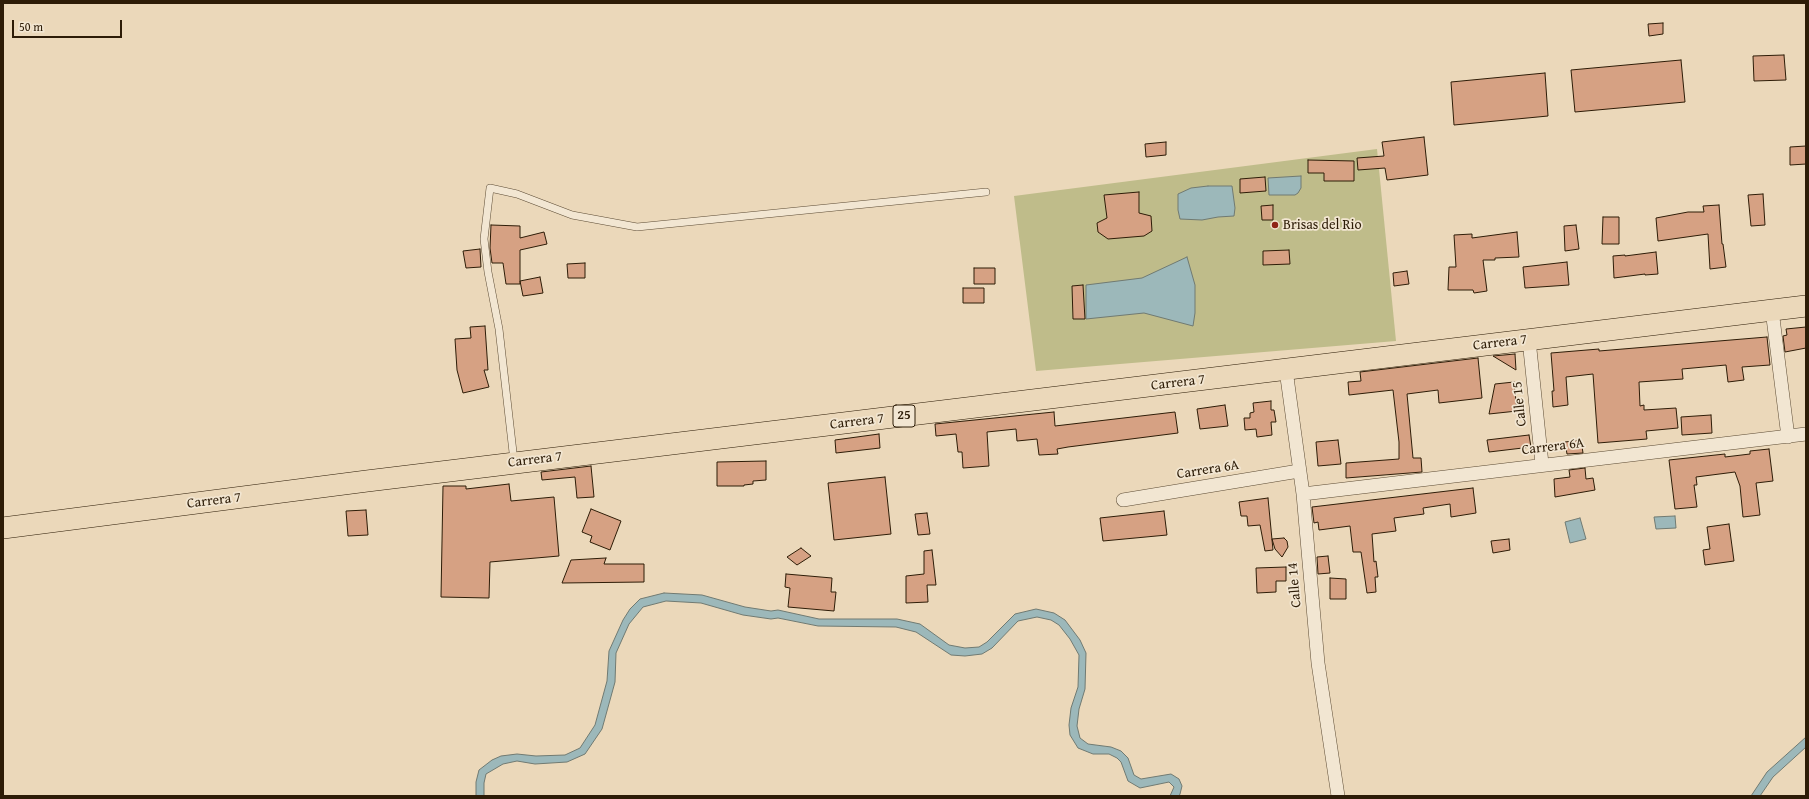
<!DOCTYPE html>
<html>
<head>
<meta charset="utf-8">
<style>
  body { margin:0 }
  #map { position:relative; width:1809px; height:799px; overflow:hidden; background:#ebd8ba; font-family:"Gentium Book Plus",serif }
  canvas { display:block }
  .frame { position:absolute; inset:0; border:4px solid #2d1c07; pointer-events:none }
  .scale { position:absolute; left:12px; top:20px; width:110px; height:18px; box-sizing:border-box; border:2px solid #2d1c07; border-top:0; padding-left:5px; font-size:12px; line-height:14px; white-space:nowrap; color:#2d1c07; -webkit-text-stroke:3px #f2e6d2; paint-order:stroke }
</style>
</head>
<body>
<div id="map">
<canvas width="1809" height="799"></canvas>
<div class="frame"></div>
<div class="scale">50 m</div>
</div>
<script>
const ctx = document.querySelector('canvas').getContext('2d');
ctx.lineJoin = 'round';
function fill(path, color) { ctx.fillStyle = color; ctx.fill(path, 'evenodd'); }
const poly = rows => new Path2D(rows.map(r => 'M' + r).join(''));
function trace(path, color, width, dash) { ctx.strokeStyle = color; ctx.lineWidth = width; ctx.lineCap = dash ? 'butt' : 'round'; ctx.setLineDash(dash || []); ctx.stroke(path); }
function write(font, color, halo, rows, align = 'center') {
  ctx.font = font + ' "Gentium Book Plus",serif'; ctx.lineWidth = 3.5; ctx.setLineDash([]); ctx.textBaseline = 'middle'; ctx.strokeStyle = halo; ctx.fillStyle = color; for (const [text, x, y, turn = 0] of rows) {
    ctx.save(); ctx.translate(x, y); ctx.rotate((+turn || 0) * Math.PI / 180); ctx.textAlign = isNaN(turn) ? turn : align; if (halo) ctx.strokeText(text, 0, 0); ctx.fillText(text, 0, 0); ctx.restore();
  }
}
fill(poly([
  [1377,149,1396,341,1036,371,1014,196]
]), '#bfbc8a');
const water = poly([
  [1301,176,1301,188,1298,193,1295,195,1269,195,1268,178,1301,176],
  [1208,186,1232,186,1235,208,1234,216,1218,217,1202,220,1180,219,1178,210,1178,194,1191,188,1208,186],
  [1187,257,1195,285,1195,313,1193,326,1144,313,1086,319,1086,285,1142,278,1187,257],
  [1675,516,1676,528,1656,529,1654,517,1675,516],
  [1580,518,1586,539,1570,543,1565,522,1580,518],
  [664,593,702,595,745,607,771,611,778,610,819,619,897,619,920,624,949,645,965,648,979,647,987,642,1015,614,1036,609,1054,613,1065,620,1080,640,1086,653,1085,689,1079,709,1077,726,1080,738,1088,744,1111,747,1121,751,1128,758,1134,775,1141,779,1171,774,1179,779,1182,786,1180,794,1179,796,1170,796,1174,787,1169,782,1140,788,1128,781,1121,762,1117,758,1109,754,1093,754,1078,748,1070,735,1069,725,1071,708,1078,687,1079,655,1070,639,1059,625,1051,620,1037,617,1018,621,992,648,982,654,965,656,951,655,916,632,896,627,818,626,778,618,771,619,743,615,701,603,666,601,643,607,629,624,616,653,615,682,602,729,585,754,567,762,535,764,517,761,503,764,486,774,484,783,484,796,476,796,476,782,479,770,492,760,501,756,517,754,536,756,565,755,580,748,595,725,607,681,609,651,623,620,630,609,640,599,664,593],
  [1806,737,1806,747,1773,777,1760,796,1751,796,1767,772,1806,737]
]);
fill(water, '#9cb8ba');
trace(water, '#707a72', 1);
const building = poly([
  [1663,23,1663,34,1649,36,1648,24,1663,23],
  [1784,55,1786,80,1754,81,1753,56,1784,55],
  [1681,60,1685,102,1575,112,1571,70,1681,60],
  [1545,73,1548,116,1454,125,1451,82,1545,73],
  [1424,137,1428,175,1387,180,1385,168,1358,170,1357,158,1384,156,1382,142,1424,137],
  [1166,142,1166,155,1146,157,1145,144,1166,142],
  [1806,146,1806,164,1790,165,1790,147,1806,146],
  [1308,160,1354,161,1354,181,1324,181,1324,173,1308,173,1308,160],
  [1265,177,1266,191,1240,193,1240,179,1265,177],
  [1139,192,1139,213,1151,216,1152,231,1144,236,1108,239,1098,232,1097,223,1107,218,1104,195,1139,192],
  [1763,194,1765,225,1751,226,1748,195,1763,194],
  [1273,205,1273,220,1262,220,1261,206,1273,205],
  [1719,205,1722,244,1723,244,1726,267,1710,269,1708,234,1658,241,1656,218,1688,212,1704,212,1703,206,1719,205],
  [1603,217,1619,217,1619,244,1602,244,1603,217],
  [491,225,520,226,520,238,544,232,547,244,520,250,520,284,506,284,503,263,492,263,490,248,491,225],
  [1576,225,1579,249,1565,251,1564,226,1576,225],
  [1517,232,1519,257,1495,258,1495,260,1483,260,1487,291,1474,293,1473,290,1448,290,1449,267,1456,267,1454,235,1472,234,1472,238,1517,232],
  [480,249,481,267,466,268,463,251,480,249],
  [1289,250,1290,264,1263,265,1263,251,1289,250],
  [1656,252,1658,274,1645,275,1645,274,1614,278,1613,256,1625,255,1625,256,1656,252],
  [1567,262,1569,285,1525,288,1523,267,1567,262],
  [585,263,585,278,568,278,567,264,585,263],
  [974,268,995,268,995,284,974,284,974,268],
  [1407,271,1409,284,1394,286,1393,273,1407,271],
  [540,277,543,293,523,296,520,281,540,277],
  [1083,285,1085,319,1073,319,1072,286,1083,285],
  [963,288,984,288,984,303,963,303,963,288],
  [485,326,488,370,484,370,489,387,463,393,457,370,455,339,471,338,470,327,485,326],
  [1806,327,1806,348,1785,352,1783,336,1787,335,1786,329,1806,327],
  [1767,337,1770,365,1742,367,1744,380,1728,382,1726,365,1682,369,1683,379,1639,382,1640,406,1644,405,1644,410,1676,408,1678,428,1646,431,1647,439,1598,443,1593,374,1566,377,1568,405,1553,407,1552,391,1554,391,1551,353,1599,349,1599,351,1767,337],
  [1515,354,1516,370,1493,356,1515,354],
  [1478,358,1482,398,1439,403,1438,390,1407,394,1413,458,1421,458,1422,472,1346,478,1346,463,1399,459,1399,442,1393,390,1349,395,1348,382,1361,381,1360,372,1478,358],
  [1514,382,1517,411,1489,414,1495,384,1514,382],
  [1271,401,1271,410,1274,410,1276,422,1271,422,1272,435,1257,437,1256,429,1245,430,1244,418,1250,418,1250,413,1254,412,1253,403,1271,401],
  [1225,405,1228,426,1200,429,1197,409,1225,405],
  [1054,412,1055,426,1175,412,1178,433,1068,447,1057,449,1058,454,1039,455,1037,439,1017,441,1016,429,987,432,989,466,963,468,962,452,958,452,956,434,936,436,935,424,1054,412],
  [1711,415,1712,433,1682,435,1681,417,1711,415],
  [879,434,880,448,836,453,835,440,879,434],
  [1529,435,1531,447,1489,452,1487,440,1529,435],
  [1338,440,1341,464,1318,466,1316,442,1338,440],
  [1581,440,1583,453,1567,454,1565,442,1581,440],
  [1769,449,1773,481,1756,483,1760,515,1743,517,1740,486,1735,472,1696,477,1697,485,1694,485,1697,507,1675,509,1669,460,1725,454,1725,457,1750,454,1750,451,1769,449],
  [766,461,766,480,753,481,753,484,744,485,744,486,717,486,717,462,766,461],
  [591,466,594,497,577,498,575,477,542,480,541,472,591,466],
  [1585,468,1586,479,1593,478,1595,490,1555,497,1554,479,1570,477,1569,470,1585,468],
  [885,477,891,534,834,540,828,483,885,477],
  [509,484,511,501,554,497,559,556,490,562,489,598,441,597,443,486,466,486,466,489,509,484],
  [1473,488,1476,513,1451,517,1450,504,1423,508,1424,514,1394,518,1396,531,1372,534,1374,562,1376,561,1378,577,1375,577,1376,592,1367,593,1361,552,1353,552,1350,526,1319,530,1318,522,1314,523,1312,507,1473,488],
  [1268,498,1273,550,1265,551,1260,525,1248,526,1247,516,1241,516,1239,502,1268,498],
  [591,509,621,521,610,550,590,542,592,536,582,532,591,509],
  [366,510,368,535,348,536,346,511,366,510],
  [1164,511,1167,535,1103,541,1100,518,1164,511],
  [927,513,930,534,918,535,915,514,927,513],
  [1729,524,1734,561,1705,565,1703,550,1710,549,1707,527,1729,524],
  [1284,538,1287,541,1288,547,1282,557,1275,549,1272,539,1284,538],
  [1509,539,1510,550,1493,553,1491,541,1509,539],
  [801,548,811,556,797,565,787,557,801,548],
  [932,550,936,585,927,585,928,602,906,603,906,576,924,574,924,551,932,550],
  [1328,556,1330,573,1318,574,1317,557,1328,556],
  [606,558,604,564,644,564,644,582,562,583,571,560,606,558],
  [1286,567,1286,581,1276,581,1276,592,1257,593,1256,568,1286,567],
  [786,574,832,578,831,592,836,592,834,611,788,607,790,588,785,587,786,574],
  [1330,578,1346,579,1346,599,1330,599,1330,578]
]);
fill(building, '#d6a183');
trace(building, '#2d1c07', 1);
const lane = poly([
  [514,461,499,329,488,272,484,239,490,188,517,194,572,215,637,227,986,192]
]);
const street = poly([
  [1772,310,1788,437],
  [1529,340,1542,464],
  [1286,370,1303,494,1318,663,1338,796],
  [1303,494,1806,434],
  [1123,500,1299,471]
]);
const primary = poly([
  [3,528,367,481,1806,306]
]);
trace(lane, '#5c4b34', 8);
trace(street, '#5c4b34', 14);
trace(primary, '#2d1c07', 22);
trace(lane, '#f2e6d2', 7);
trace(street, '#f2e6d2', 13);
trace(primary, '#ebd8ba', 21);
for (const [x, y, r, color] of [
  [1275,225,4,"#8f2418"]
]) { const dot = new Path2D(); dot.arc(x, y, r, 0, 2 * Math.PI); ctx.fillStyle = color; ctx.fill(dot); trace(dot, '#f2e6d2', 1.5); }
for (const [x, y, w] of [
  [904,416,22]
]) { const box = new Path2D(); box.roundRect(x - w / 2, y - 11, w, 22, 3); ctx.fillStyle = '#f2e6d2'; ctx.fill(box); trace(box, '#2d1c07', 1); }
write('bold 13px', '#2d1c07', null, [
  ["25",904,416]
]);
write('14px', '#2d1c07', '#f2e6d2', [
  ["Brisas del Rio",1283,225]
], 'left');
write('14px', '#2d1c07', '#f2e6d2', [
  ["Carrera 7",1500,343,-7],
  ["Carrera 7",1178,383,-7],
  ["Calle 15",1520,404,-96],
  ["Carrera 7",857,422,-7],
  ["Carrera 6A",1553,447,-7],
  ["Carrera 7",535,460,-7],
  ["Carrera 6A",1208,470,-9],
  ["Carrera 7",214,501,-7],
  ["Calle 14",1295,585,-95]
]);
</script>
</body>
</html>
